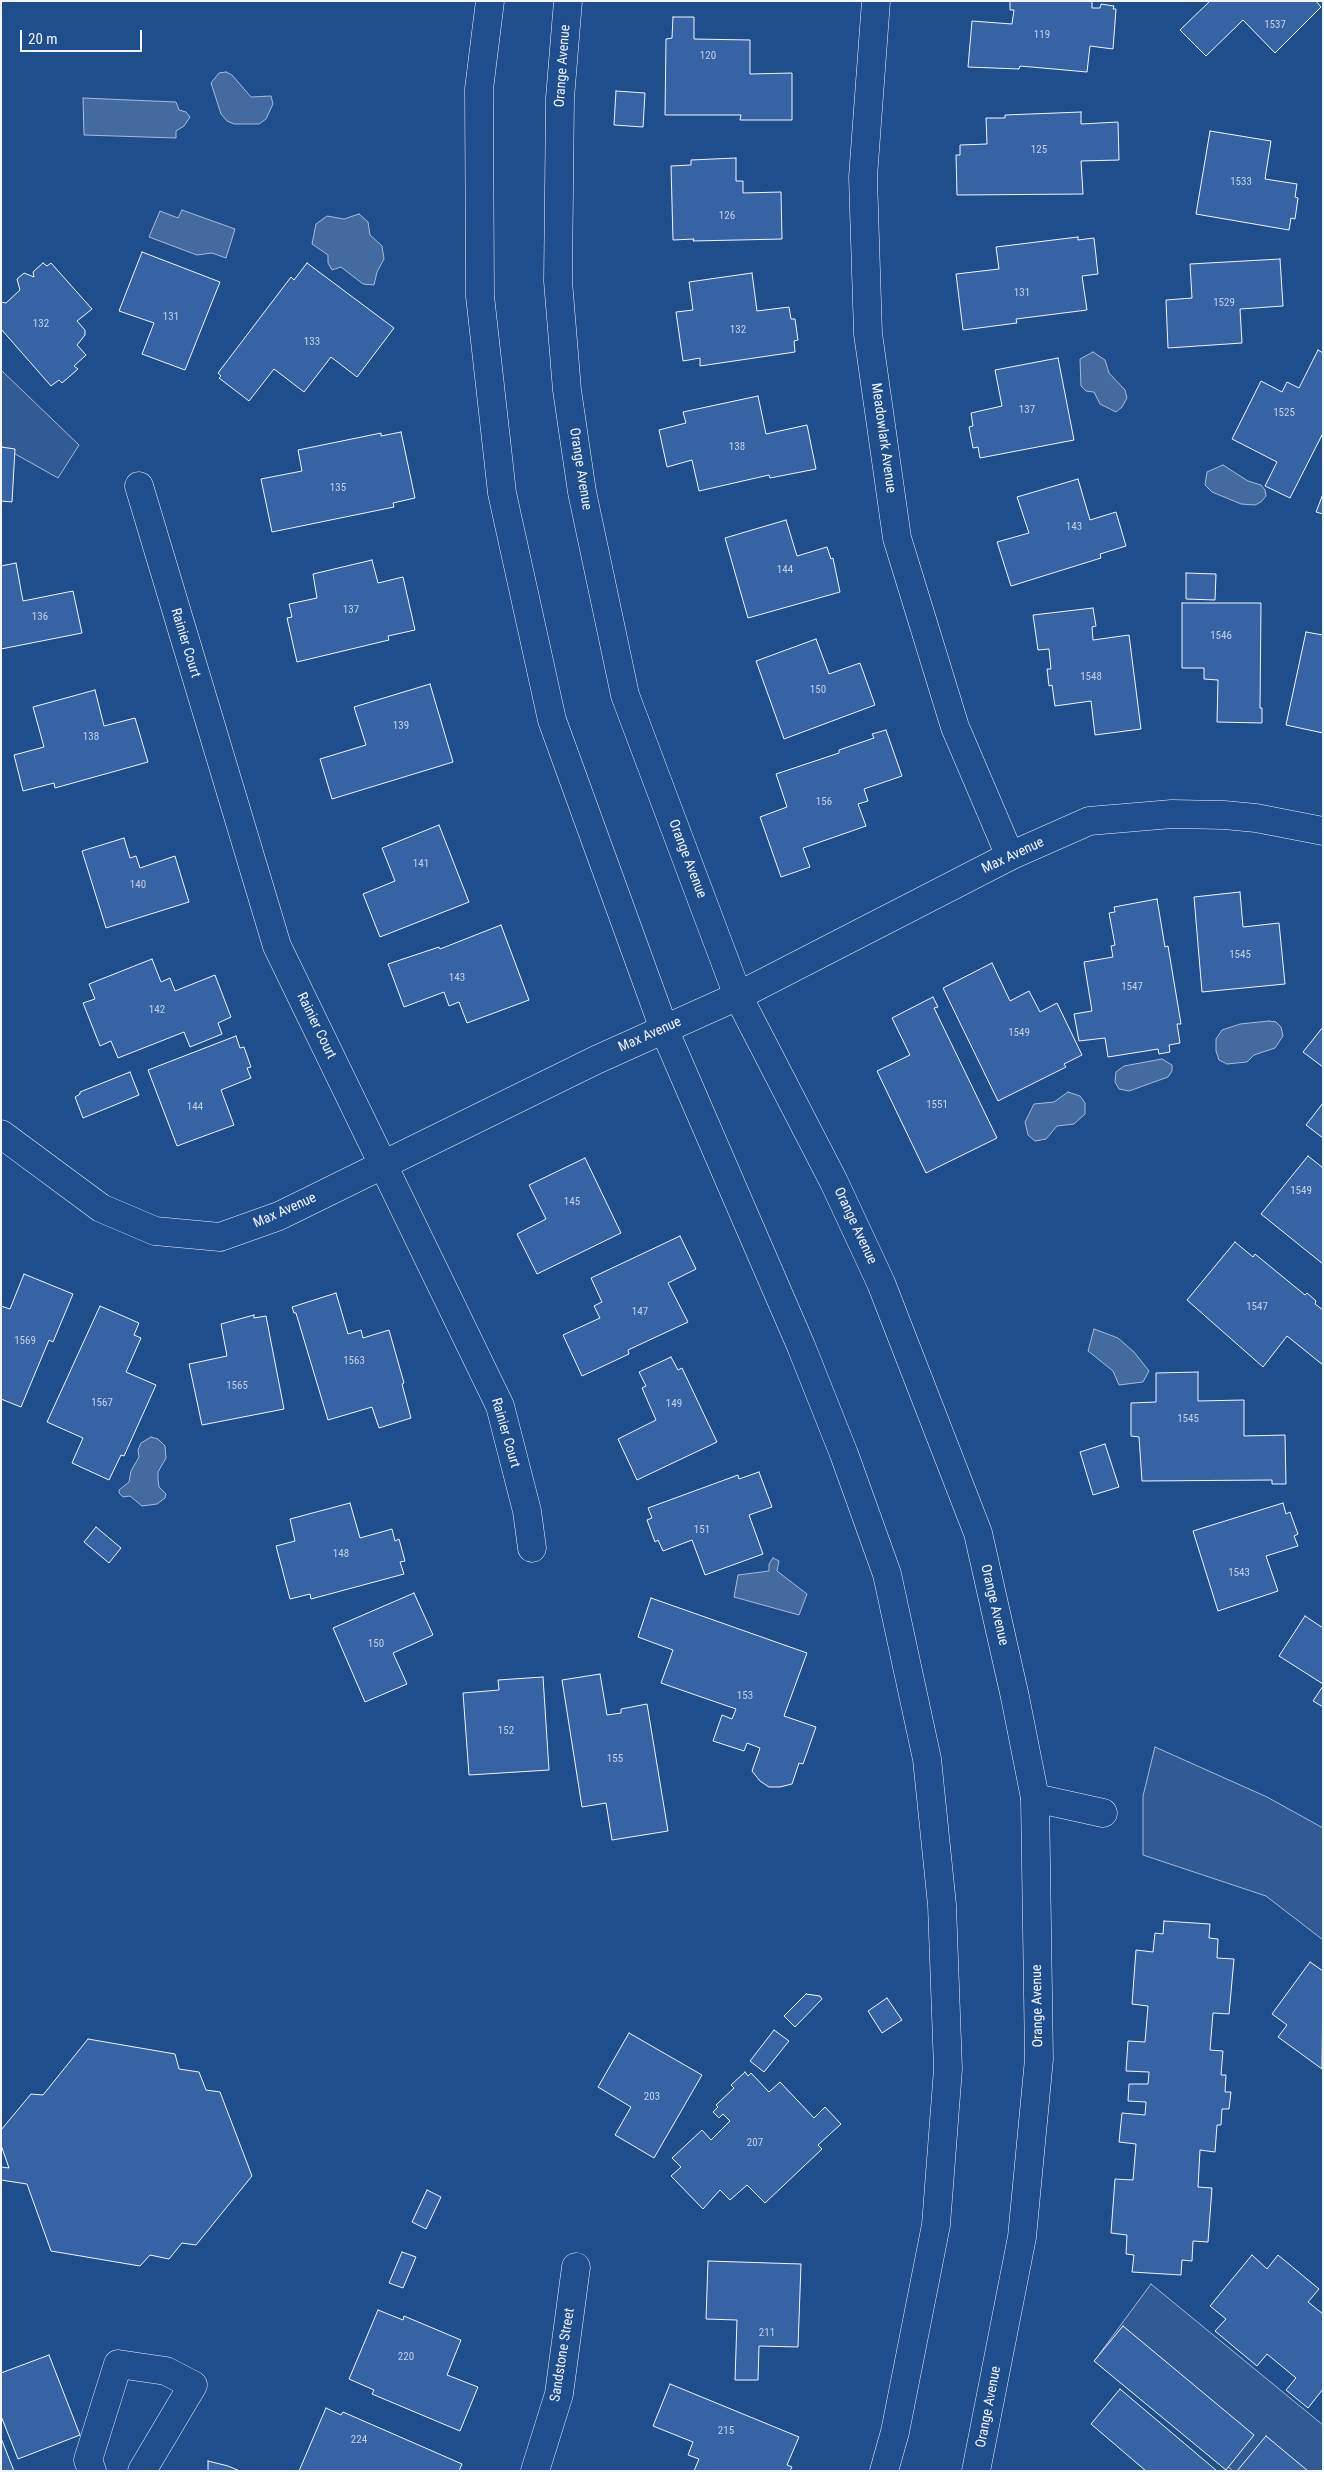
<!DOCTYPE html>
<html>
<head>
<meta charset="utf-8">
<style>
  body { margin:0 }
  #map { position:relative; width:1324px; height:2472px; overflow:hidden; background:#1f4e8c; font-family:"Roboto Condensed",sans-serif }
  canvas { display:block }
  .frame { position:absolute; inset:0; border:2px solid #f2f6ff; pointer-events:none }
  .scale { position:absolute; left:20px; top:30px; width:122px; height:22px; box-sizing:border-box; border:2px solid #f2f6ff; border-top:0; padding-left:6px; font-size:15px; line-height:18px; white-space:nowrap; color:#f2f6ff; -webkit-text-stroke:4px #1f4e8c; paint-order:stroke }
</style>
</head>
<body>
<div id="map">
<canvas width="1324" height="2472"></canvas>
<div class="frame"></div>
<div class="scale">20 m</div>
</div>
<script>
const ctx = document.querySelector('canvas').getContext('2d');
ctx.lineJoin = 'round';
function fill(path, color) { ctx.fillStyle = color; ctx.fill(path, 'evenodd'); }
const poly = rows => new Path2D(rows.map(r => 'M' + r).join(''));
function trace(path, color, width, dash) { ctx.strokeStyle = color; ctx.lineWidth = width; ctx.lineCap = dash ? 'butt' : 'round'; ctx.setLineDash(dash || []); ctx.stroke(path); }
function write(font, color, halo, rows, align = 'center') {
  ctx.font = font + ' "Roboto Condensed",sans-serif'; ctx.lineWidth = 4; ctx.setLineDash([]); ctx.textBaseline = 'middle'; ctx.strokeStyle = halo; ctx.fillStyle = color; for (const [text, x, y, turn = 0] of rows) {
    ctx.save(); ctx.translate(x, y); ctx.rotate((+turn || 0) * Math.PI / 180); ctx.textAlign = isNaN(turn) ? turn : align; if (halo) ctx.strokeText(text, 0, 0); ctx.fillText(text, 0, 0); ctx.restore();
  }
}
const built = poly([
  [1,370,79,445,58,478,1,446,1,370],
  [1155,1747,1267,1797,1323,1828,1323,1940,1266,1896,1143,1855,1143,1796,1155,1747],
  [1151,2284,1323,2425,1323,2471,1233,2471,1095,2360,1151,2284]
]);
fill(built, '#305b95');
trace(built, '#a8bbd7', 1);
const water = poly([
  [226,72,232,75,251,97,271,96,273,104,266,119,259,124,234,124,227,121,221,114,211,83,219,73,226,72],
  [83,98,176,102,179,110,186,112,190,117,184,126,176,131,176,138,84,135,83,98],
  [182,210,235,229,226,258,212,253,197,255,149,237,160,211,178,218,182,210],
  [359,214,368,222,370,235,382,246,384,259,377,272,374,285,363,284,341,267,332,270,328,263,328,255,312,244,316,224,327,216,344,219,359,214],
  [1093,352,1105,360,1109,373,1125,390,1127,398,1122,407,1116,412,1100,404,1094,392,1086,391,1081,386,1080,359,1093,352],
  [1223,465,1248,481,1261,485,1265,490,1266,496,1261,502,1255,505,1241,504,1212,492,1205,485,1207,472,1223,465],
  [1269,1021,1276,1022,1281,1027,1283,1036,1275,1048,1254,1055,1247,1062,1227,1064,1219,1060,1216,1051,1216,1039,1222,1030,1240,1024,1269,1021],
  [1162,1059,1172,1065,1172,1071,1168,1077,1129,1091,1119,1089,1115,1082,1116,1072,1124,1066,1162,1059],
  [1068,1092,1080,1096,1085,1103,1085,1114,1074,1124,1057,1126,1046,1139,1035,1141,1028,1135,1025,1122,1034,1104,1054,1102,1068,1092],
  [1094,1329,1118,1338,1134,1352,1149,1371,1143,1382,1119,1385,1113,1371,1088,1351,1094,1329],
  [151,1437,158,1439,165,1446,166,1458,158,1472,158,1479,159,1487,166,1494,165,1498,157,1504,142,1506,130,1496,123,1497,119,1493,119,1490,129,1482,131,1471,139,1457,138,1450,141,1443,151,1437],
  [773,1558,779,1561,777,1571,807,1594,799,1615,734,1597,738,1575,769,1571,769,1564,773,1558]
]);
fill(water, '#446ba0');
trace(water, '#a8bbd7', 1);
const building = poly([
  [1010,1,1092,1,1092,8,1100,8,1101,4,1114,6,1113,9,1116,9,1113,49,1090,46,1087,72,1020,66,1019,69,968,67,972,21,1012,24,1014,10,1010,10,1010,1],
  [1210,1,1316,1,1321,7,1275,53,1243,20,1206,56,1180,30,1210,1],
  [673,17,694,17,694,39,750,40,750,74,792,73,792,120,740,120,741,115,665,115,666,39,672,38,673,17],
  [616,91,645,93,643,127,614,125,616,91],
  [1081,112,1081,124,1118,122,1119,160,1081,161,1083,194,957,195,956,155,960,155,960,145,987,144,986,118,1005,118,1005,115,1081,112],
  [1210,131,1271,141,1265,179,1297,184,1295,197,1298,198,1295,219,1291,218,1289,230,1196,214,1210,131],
  [736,158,736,181,743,181,743,193,781,192,782,239,693,241,694,239,673,240,671,166,691,165,691,160,736,158],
  [1078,237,1078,240,1094,238,1098,274,1082,276,1087,310,1016,319,1017,323,963,330,956,274,999,269,996,247,1078,237],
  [142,252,220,282,185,370,142,354,154,323,119,311,142,252],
  [1280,259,1283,306,1240,309,1242,343,1168,348,1166,300,1192,298,1190,264,1280,259],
  [43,263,47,266,51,263,92,309,77,321,85,330,85,335,77,345,86,355,74,366,78,369,62,383,59,380,51,386,1,329,1,302,6,303,20,290,17,279,24,273,34,277,33,272,43,263],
  [307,263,394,328,357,377,331,357,304,392,274,369,249,401,219,378,221,376,218,373,291,277,294,280,307,263],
  [752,273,757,311,789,307,791,319,795,319,798,340,794,341,795,352,700,366,700,358,683,361,676,312,693,310,689,282,752,273],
  [1318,350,1323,353,1323,433,1290,498,1265,486,1277,462,1232,439,1261,381,1282,392,1287,382,1299,388,1318,350],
  [1058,358,1074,440,980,458,978,447,973,448,969,427,973,426,971,413,1002,406,995,370,1058,358],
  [758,396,766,434,807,425,816,469,770,478,769,475,699,491,692,460,667,467,659,430,686,423,683,412,758,396],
  [401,432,415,498,393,503,394,507,272,532,261,479,302,471,298,450,381,433,381,436,401,432],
  [1,447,15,449,12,502,1,501,1,447],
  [1078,479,1090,520,1116,512,1126,546,1100,554,1101,558,1011,586,997,542,1029,533,1017,497,1078,479],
  [1323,494,1323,514,1316,512,1323,494],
  [786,520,797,556,827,547,831,559,833,558,840,592,748,618,725,538,786,520],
  [372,560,378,583,403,577,415,630,388,636,389,640,297,662,287,618,292,617,289,604,317,598,313,574,372,560],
  [16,563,23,601,73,591,82,633,1,649,1,566,16,563],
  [1186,573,1216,574,1215,600,1186,599,1186,573],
  [1182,603,1261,603,1260,708,1262,708,1262,723,1217,722,1218,680,1204,679,1204,668,1182,668,1182,603],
  [1093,608,1096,626,1092,627,1093,640,1129,635,1141,729,1095,735,1091,701,1055,706,1052,685,1049,686,1047,669,1051,669,1049,649,1038,650,1033,615,1093,608],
  [1306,632,1323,635,1323,733,1286,725,1306,632],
  [816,639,829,674,860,663,875,705,784,739,756,661,816,639],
  [430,684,453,762,332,799,320,759,366,745,354,707,430,684],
  [95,690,104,726,135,718,148,762,55,788,54,783,23,791,14,755,44,747,33,707,95,690],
  [886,730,902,776,864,789,868,801,858,804,866,826,803,848,810,867,781,877,760,817,787,807,776,774,839,753,839,750,874,738,872,734,886,730],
  [439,825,469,902,380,937,363,894,395,881,382,848,439,825],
  [124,838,130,858,136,856,140,868,175,856,189,902,106,928,82,851,124,838],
  [1240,892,1243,927,1279,923,1285,984,1202,992,1194,897,1240,892],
  [1157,899,1165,947,1168,946,1181,1024,1177,1024,1180,1043,1169,1045,1170,1052,1159,1054,1158,1049,1108,1057,1105,1038,1079,1041,1074,1014,1092,1011,1084,962,1113,957,1111,946,1115,945,1109,913,1115,912,1114,907,1157,899],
  [501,925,529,1000,467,1023,459,1002,449,1006,444,992,404,1007,388,964,439,947,440,949,501,925],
  [152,959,161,982,170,978,175,991,215,975,231,1017,218,1023,222,1034,190,1047,184,1032,118,1058,111,1041,100,1046,83,1003,95,999,89,984,152,959],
  [992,963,1010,1001,1029,991,1040,1012,1057,1003,1082,1055,1064,1064,1066,1067,998,1101,943,988,992,963],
  [933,997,938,1007,934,1008,997,1138,926,1173,877,1071,910,1055,892,1018,933,997],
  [1323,1027,1323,1067,1303,1052,1323,1027],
  [236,1036,240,1048,244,1047,251,1067,247,1068,251,1078,221,1090,234,1125,177,1146,148,1070,236,1036],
  [130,1072,139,1095,83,1118,75,1097,80,1094,80,1092,130,1072],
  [1323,1103,1323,1138,1306,1125,1323,1103],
  [1308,1156,1323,1168,1323,1264,1261,1214,1308,1156],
  [585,1158,621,1233,537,1274,517,1234,546,1219,529,1185,585,1158],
  [680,1236,696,1269,668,1283,688,1322,628,1350,629,1354,582,1376,563,1335,600,1318,594,1306,602,1302,591,1278,680,1236],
  [1235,1242,1253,1257,1255,1254,1305,1295,1307,1293,1316,1301,1315,1304,1323,1310,1323,1365,1287,1336,1263,1367,1187,1300,1235,1242],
  [24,1274,73,1294,53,1342,49,1340,21,1407,1,1399,1,1306,10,1309,24,1274],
  [336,1293,348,1334,361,1330,363,1338,389,1330,404,1383,402,1384,411,1418,379,1428,372,1407,328,1420,296,1313,294,1313,292,1307,336,1293],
  [100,1306,139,1323,134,1335,141,1338,126,1372,156,1385,124,1456,121,1455,109,1480,72,1463,83,1438,47,1422,100,1306],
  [254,1315,254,1318,266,1316,284,1409,202,1425,189,1364,227,1356,221,1324,254,1315],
  [671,1357,678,1370,682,1368,717,1442,637,1480,618,1439,656,1420,642,1388,646,1386,639,1372,671,1357],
  [1198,1372,1198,1401,1244,1400,1244,1436,1285,1435,1286,1484,1272,1484,1272,1480,1142,1481,1139,1437,1131,1436,1131,1403,1156,1402,1156,1373,1198,1372],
  [1105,1444,1119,1487,1093,1495,1080,1452,1105,1444],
  [759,1472,772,1507,749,1515,763,1554,705,1575,692,1540,663,1551,658,1540,655,1542,647,1520,652,1518,648,1508,738,1475,739,1479,759,1472],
  [350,1503,360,1538,392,1529,395,1541,399,1539,405,1561,400,1562,404,1574,311,1599,310,1594,290,1599,276,1546,295,1541,290,1519,350,1503],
  [1283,1503,1286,1514,1290,1512,1298,1534,1294,1536,1298,1546,1266,1556,1278,1591,1218,1611,1193,1531,1283,1503],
  [96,1527,121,1548,109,1563,84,1542,96,1527],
  [414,1593,433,1635,393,1653,407,1684,365,1702,333,1628,414,1593],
  [651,1598,807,1653,784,1716,816,1727,803,1764,799,1763,792,1784,780,1787,769,1787,760,1781,752,1771,760,1748,747,1743,744,1751,713,1741,722,1715,732,1719,736,1709,661,1683,673,1650,638,1637,651,1598],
  [1305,1616,1323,1628,1323,1684,1279,1656,1305,1616],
  [600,1674,607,1715,621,1713,621,1709,647,1704,668,1831,612,1840,606,1803,582,1807,562,1680,600,1674],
  [543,1677,549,1770,469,1775,463,1693,499,1690,498,1680,543,1677],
  [1323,1686,1323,1707,1313,1701,1323,1686],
  [1164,1921,1210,1924,1209,1938,1218,1939,1217,1958,1234,1959,1229,2014,1213,2013,1210,2050,1223,2051,1221,2075,1226,2075,1225,2092,1231,2092,1229,2109,1222,2109,1221,2125,1217,2125,1215,2152,1200,2150,1198,2187,1212,2188,1208,2242,1193,2241,1192,2261,1182,2260,1181,2275,1132,2272,1134,2255,1126,2254,1127,2235,1111,2233,1115,2179,1133,2180,1136,2144,1119,2142,1122,2113,1145,2115,1146,2102,1128,2101,1129,2084,1148,2084,1149,2072,1126,2071,1128,2041,1145,2042,1148,2006,1132,2004,1136,1950,1153,1952,1155,1933,1163,1934,1164,1921],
  [1310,1962,1323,1971,1322,2069,1278,2037,1287,2025,1272,2014,1310,1962],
  [806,1994,820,1996,822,1999,795,2027,784,2016,806,1994],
  [887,1998,902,2020,882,2033,868,2011,887,1998],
  [774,2030,789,2041,764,2072,750,2061,774,2030],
  [629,2033,702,2075,654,2158,615,2135,631,2107,598,2087,629,2033],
  [88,2039,175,2054,179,2069,199,2072,206,2090,220,2092,252,2176,196,2245,182,2243,169,2259,150,2255,140,2266,51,2251,27,2184,1,2180,1,2167,9,2168,1,2145,1,2130,31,2094,43,2095,88,2039],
  [745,2072,748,2076,751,2073,769,2092,780,2082,814,2118,825,2107,841,2124,818,2145,822,2149,765,2203,747,2185,730,2200,720,2190,703,2209,671,2176,681,2167,672,2158,702,2130,711,2140,730,2121,723,2114,719,2118,713,2112,718,2107,716,2105,734,2088,731,2085,745,2072],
  [427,2190,441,2197,426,2229,412,2222,427,2190],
  [402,2252,416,2257,403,2288,389,2283,402,2252],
  [1252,2255,1267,2269,1278,2255,1319,2289,1308,2302,1323,2314,1323,2389,1308,2408,1286,2390,1296,2378,1267,2354,1257,2366,1215,2331,1226,2319,1210,2306,1252,2255],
  [708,2261,801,2264,798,2347,759,2346,758,2380,735,2380,737,2320,706,2319,708,2261],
  [378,2310,403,2320,404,2316,461,2340,447,2375,478,2387,460,2431,372,2394,374,2390,349,2379,378,2310],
  [1123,2326,1254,2435,1226,2470,1094,2361,1123,2326],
  [49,2355,80,2435,18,2459,1,2416,1,2373,49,2355],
  [670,2384,799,2437,787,2465,792,2467,790,2471,694,2471,699,2459,688,2455,693,2442,653,2426,670,2384],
  [1120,2389,1217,2471,1146,2471,1091,2424,1120,2389],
  [326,2408,341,2415,343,2412,462,2464,459,2471,299,2471,326,2408],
  [1266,2436,1308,2471,1237,2471,1266,2436],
  [1,2438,14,2471,1,2471,1,2438],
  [208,2461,228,2466,240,2471,208,2471,208,2461]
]);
fill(building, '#3563a3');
trace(building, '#f2f6ff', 1);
const minor = poly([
  [876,1,863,177,868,334,897,538,955,727,1010,856],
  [139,486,277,946,500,1406,527,1511,532,1548],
  [1,1134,101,1208,155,1231,220,1237,279,1216,596,1060,738,996,1010,856,1089,821,1172,814,1224,815,1256,818,1323,831],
  [1035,1798,1103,1813],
  [92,2471,88,2460,118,2364,166,2371,193,2385,142,2471],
  [535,2471,559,2394,576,2267]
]);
const major = poly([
  [490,1,479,89,480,296,502,493,552,720,664,1029,801,1346,844,1454,887,1574,927,1759,942,1905,948,2069,936,2225,895,2432,884,2471],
  [568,1,560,98,558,281,567,390,582,492,625,695,738,996,834,1182,881,1283,978,1533,1015,1697,1035,1798,1039,2059,1022,2237,976,2471]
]);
trace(minor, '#f2f6ff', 29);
trace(major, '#f2f6ff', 29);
trace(minor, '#1f4e8c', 28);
trace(major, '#1f4e8c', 28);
write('11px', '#c3d1e8', null, [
  ["1537",1275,25],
  ["119",1042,35],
  ["120",708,56],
  ["125",1039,150],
  ["1533",1241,182],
  ["126",727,216],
  ["131",1022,293],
  ["1529",1224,303],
  ["131",171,317],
  ["132",41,324],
  ["132",738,330],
  ["133",312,342],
  ["137",1027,410],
  ["1525",1284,413],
  ["138",737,447],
  ["135",338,488],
  ["143",1074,527],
  ["144",785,570],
  ["137",351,610],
  ["136",40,617],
  ["1546",1221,636],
  ["1548",1091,677],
  ["150",818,690],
  ["139",401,726],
  ["138",91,737],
  ["156",824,802],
  ["141",421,864],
  ["140",138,885],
  ["1545",1240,955],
  ["143",457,978],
  ["1547",1132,987],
  ["142",157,1010],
  ["1549",1019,1033],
  ["1551",937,1105],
  ["144",195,1107],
  ["1549",1301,1191],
  ["145",572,1202],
  ["1547",1257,1307],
  ["147",640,1312],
  ["1569",25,1341],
  ["1563",354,1361],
  ["1565",237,1386],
  ["1567",102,1403],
  ["149",674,1404],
  ["1545",1188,1419],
  ["151",702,1530],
  ["148",341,1554],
  ["1543",1239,1573],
  ["150",376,1644],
  ["153",745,1696],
  ["152",506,1731],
  ["155",615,1759],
  ["203",652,2097],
  ["207",755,2143],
  ["211",767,2333],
  ["220",406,2357],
  ["215",726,2431],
  ["224",359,2440]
]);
write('14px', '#f2f6ff', '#1f4e8c', [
  ["Orange Avenue",563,66,-86],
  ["Meadowlark Avenue",883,438,82],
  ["Orange Avenue",580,469,81],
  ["Rainier Court",185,643,73],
  ["Max Avenue",1013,856,-25],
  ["Orange Avenue",687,859,69],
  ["Rainier Court",316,1026,64],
  ["Max Avenue",650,1035,-24],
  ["Max Avenue",285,1211,-24],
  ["Orange Avenue",855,1226,65],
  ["Rainier Court",505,1433,74],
  ["Orange Avenue",994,1605,77],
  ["Orange Avenue",1038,2006,-91],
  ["Sandstone Street",563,2355,-81],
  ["Orange Avenue",989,2407,-79]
]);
</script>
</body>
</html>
